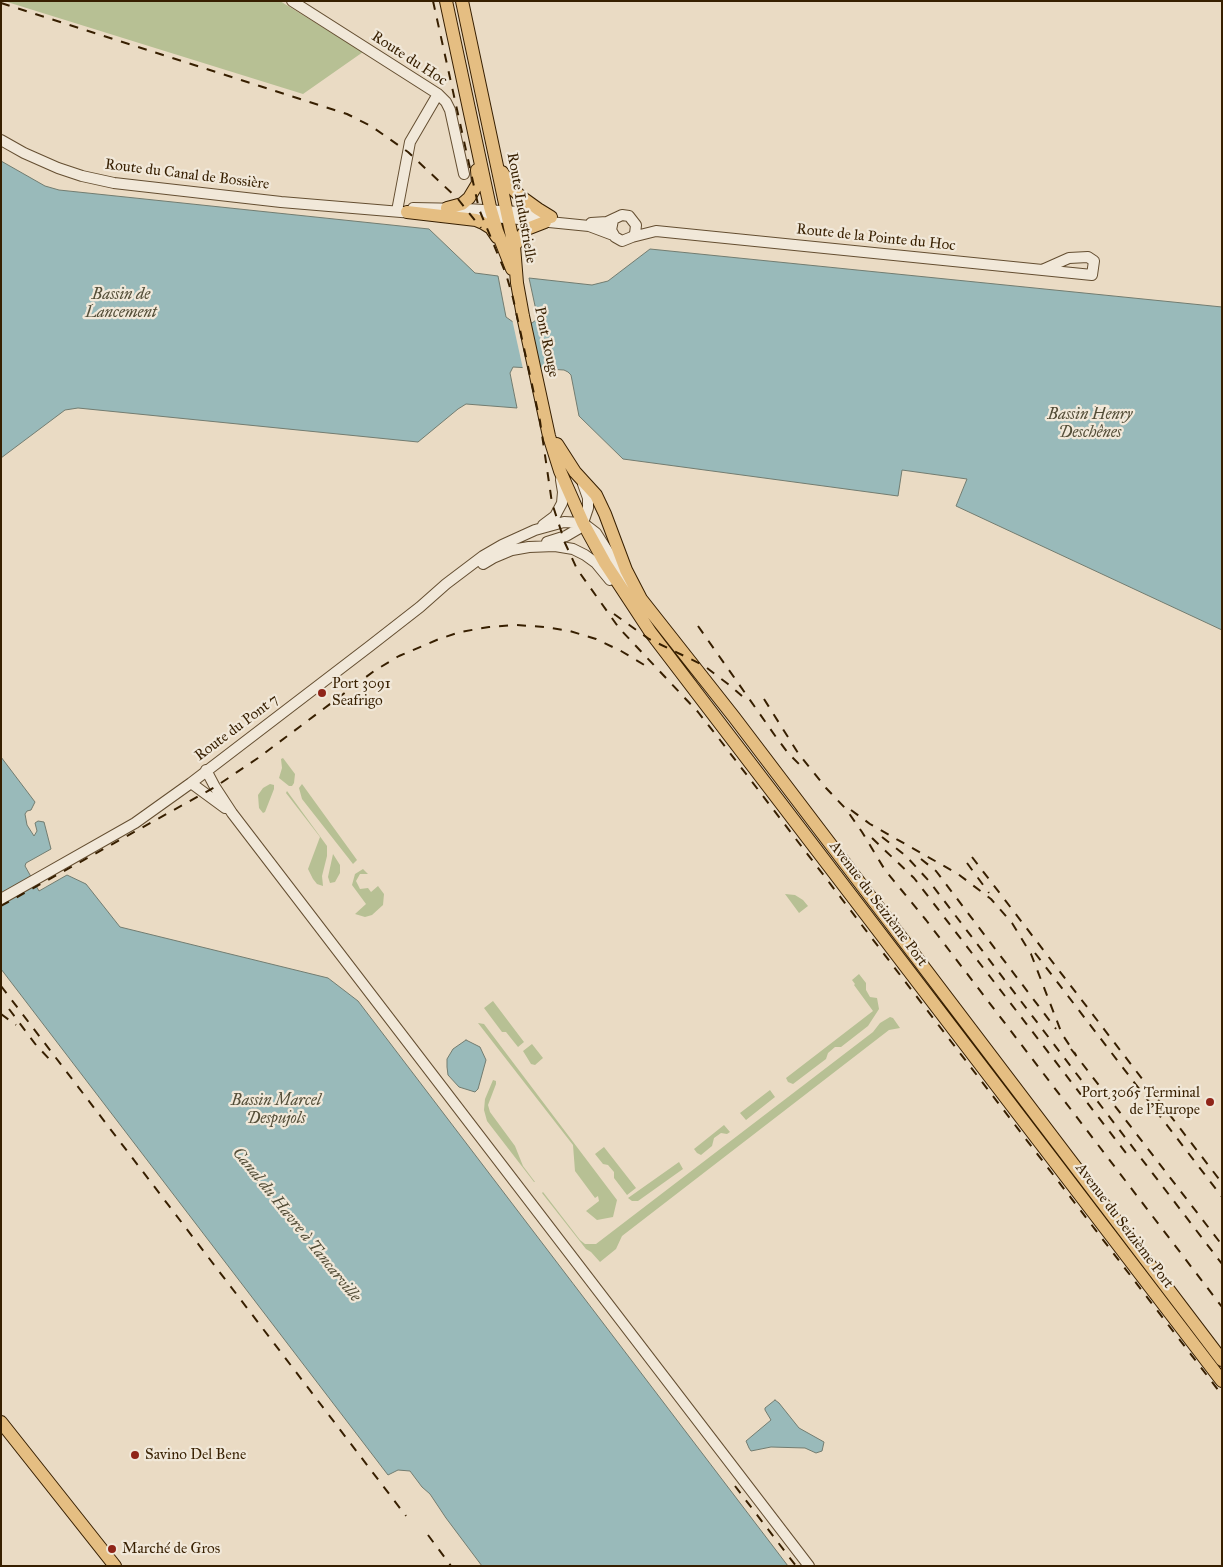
<!DOCTYPE html>
<html>
<head>
<meta charset="utf-8">
<style>
  body { margin:0 }
  #map { position:relative; width:1223px; height:1567px; overflow:hidden; background:#eadbc4; font-family:"IM FELL Great Primer",serif }
  canvas { display:block }
  .frame { position:absolute; inset:0; border:2px solid #371f00; pointer-events:none }
</style>
</head>
<body>
<div id="map">
<canvas width="1223" height="1567"></canvas>
<div class="frame"></div>
</div>
<script>
const ctx = document.querySelector('canvas').getContext('2d');
ctx.lineJoin = 'round';
function fill(path, color) { ctx.fillStyle = color; ctx.fill(path, 'evenodd'); }
const poly = rows => new Path2D(rows.map(r => 'M' + r).join(''));
function trace(path, color, width, dash) { ctx.strokeStyle = color; ctx.lineWidth = width; ctx.lineCap = dash ? 'butt' : 'round'; ctx.setLineDash(dash || []); ctx.stroke(path); }
function write(font, color, halo, rows, align = 'center') {
  ctx.font = font + ' "IM FELL Great Primer",serif'; ctx.lineWidth = 4.5; ctx.setLineDash([]); ctx.textBaseline = 'middle'; ctx.strokeStyle = halo; ctx.fillStyle = color; for (const [text, x, y, turn = 0] of rows) {
    ctx.save(); ctx.translate(x, y); ctx.rotate((+turn || 0) * Math.PI / 180); ctx.textAlign = isNaN(turn) ? turn : align; if (halo) ctx.strokeText(text, 0, 0); ctx.fillText(text, 0, 0); ctx.restore();
  }
}
fill(poly([
  [4,1,280,1,363,52,303,94],
  [283,758,295,774,294,783,292,786,289,786,279,778,282,768,281,759],
  [270,784,274,785,274,789,265,812,263,813,259,808,258,795,263,788],
  [302,784,357,860,353,864,302,799,299,788],
  [287,791,327,846,327,856,322,876,323,886,317,884,313,879,308,869,320,837,286,793],
  [333,854,340,865,340,873,335,882,330,883,328,877],
  [363,869,368,874,360,874,356,881,360,889,368,888,371,892,378,886,384,894,383,905,372,915,365,917,355,914,366,904,352,885,355,874],
  [785,894,795,895,803,900,808,906,799,913],
  [859,974,866,983,866,990,870,997,877,998,879,1009,868,1026,841,1047,835,1047,828,1053,826,1059,793,1084,788,1082,786,1078,873,1011,854,985,855,984,852,980],
  [493,1001,524,1042,518,1047,506,1032,502,1032,484,1008],
  [890,1017,893,1018,900,1028,889,1030,622,1236,616,1249,600,1262,591,1252,586,1249,542,1193,543,1192,580,1240,585,1244,596,1244,873,1032,880,1023],
  [478,1023,484,1024,617,1200,613,1217,597,1220,586,1211,599,1201,598,1196,595,1198,575,1171,573,1145],
  [532,1044,543,1058,535,1065,531,1064,523,1051],
  [493,1080,496,1081,496,1084,488,1105,490,1112,515,1146,523,1166,535,1182,534,1182,487,1121,484,1110,485,1099],
  [770,1090,775,1097,746,1120,740,1113],
  [724,1125,730,1132,727,1134,721,1133,714,1138,712,1146,701,1155,697,1153,694,1149],
  [604,1147,636,1188,627,1195,614,1178,614,1172,608,1165,603,1164,595,1154],
  [679,1162,683,1169,638,1201,632,1201,628,1198]
]), '#b7c094');
const water = poly([
  [1,161,45,186,59,190,429,229,475,273,498,276,506,317,513,322,532,323,536,320,537,315,529,278,592,285,608,281,650,249,1222,307,1222,630,956,506,967,479,902,470,898,496,623,459,579,416,571,375,568,372,564,370,513,367,510,373,517,408,466,404,458,409,418,442,78,408,65,410,1,458,1,161],
  [1,757,35,802,31,810,27,811,25,814,27,825,34,836,37,831,35,823,38,821,44,822,51,849,26,863,25,866,39,891,67,875,86,884,120,927,328,978,358,1001,788,1566,482,1566,446,1518,430,1494,422,1487,410,1471,398,1470,388,1475,1,969,1,757],
  [466,1040,480,1047,486,1060,478,1089,475,1092,459,1087,448,1075,447,1067,447,1059,453,1049,466,1040],
  [775,1400,779,1403,799,1428,824,1442,822,1451,816,1453,805,1448,771,1447,751,1451,749,1448,746,1441,771,1420,765,1410,765,1408,775,1400]
]);
fill(water, '#99baba');
trace(water, '#727c70', 1);
fill(poly([
  [512,319,529,320,541,371,523,369]
]), '#eadbc4');
const minor = poly([
  [292,1,438,94,446,102,450,110,464,174],
  [1,140,24,153,58,168,82,176,114,183,281,202,413,213],
  [413,208,466,209,538,213,545,215],
  [397,211,410,142,438,94],
  [472,217,509,218,589,226,613,235],
  [591,223,607,222,622,215,629,216,636,225,635,234,632,237,622,241,615,237,611,230,613,220],
  [632,237,656,231,1092,275,1094,261,1088,257,1069,258,1042,270],
  [543,525,555,516,562,503,563,492,561,480],
  [547,542,566,536,578,529,583,523,588,508,588,498,583,484],
  [483,564,493,558,512,550,529,547,555,546,573,549,585,555,596,563,610,580],
  [206,770,215,787,232,813,809,1566],
  [191,783,225,808],
  [1,899,135,823,191,783,370,646,420,607,446,584,483,556,502,545,535,530,564,522,583,523,596,533,629,585]
]);
const major = poly([
  [446,1,490,207,497,231,512,269],
  [462,1,514,246,517,283,523,316,549,436,560,471,583,523,605,563,651,633,1222,1381],
  [502,172,512,188,520,196,538,209,551,217],
  [447,208,462,204,469,198,478,183,477,170],
  [407,212,476,220,483,223,491,228,497,237],
  [514,246,527,229,545,222],
  [557,444,575,472,596,495,605,514,626,570,641,599,734,717,1222,1360],
  [1,1422,115,1566]
]);
trace(minor, '#644e31', 12);
trace(major, '#371f00', 14);
trace(minor, '#f1e8d9', 10);
trace(major, '#e5be82', 12);
trace(poly([
  [433,1,479,209,506,274,513,298,540,421,552,503,565,543,577,569,619,628,698,712,720,740,1222,1395],
  [1,3,347,114,371,126,408,152,458,199,481,228],
  [614,614,649,639,703,665,728,684,742,696],
  [698,626,776,737,788,753,801,766],
  [764,699,798,753,826,788,846,809,862,832,885,870,926,920,1222,1307],
  [851,810,870,824,958,874,991,899,1012,923,1031,954,1062,1034,1076,1055],
  [882,837,906,856,929,881,1222,1264],
  [872,838,914,878,1126,1153],
  [972,857,1222,1183],
  [921,859,936,871,1056,1029],
  [967,863,989,893],
  [1,906,215,787,258,758,374,671,399,656,439,639,460,632,489,627,516,625,544,627,570,631,596,639,621,651,651,669],
  [1035,953,1222,1197],
  [1,986,406,1516],
  [9,1009,36,1045,53,1063],
  [1,1014,16,1025],
  [1071,1049,1222,1245],
  [735,1486,796,1566],
  [428,1535,451,1566]
]), '#371f00', 2, [9, 9]);
for (const [x, y, r, color] of [
  [322,693,5,"#8f2418"],
  [1210,1102,5,"#8f2418"],
  [135,1455,5,"#8f2418"],
  [112,1549,5,"#8f2418"]
]) { const dot = new Path2D(); dot.arc(x, y, r, 0, 2 * Math.PI); ctx.fillStyle = color; ctx.fill(dot); trace(dot, '#f1e8d9', 2); }
write('15px', '#371f00', '#f1e8d9', [
  ["Route du Hoc",409,59,33],
  ["Route du Canal de Bossière",187,175,7],
  ["Route Industrielle",521,208,80],
  ["Route de la Pointe du Hoc",876,238,6],
  ["Pont Rouge",546,342,78],
  ["Route du Pont 7",237,728,-37],
  ["Avenue du Seizième Port",878,904,53],
  ["Avenue du Seizième Port",1124,1226,53]
]);
write('15px', '#371f00', '#f1e8d9', [
  ["Port 3091",332,684],
  ["Seafrigo",332,701],
  ["Port 3065 Terminal",1200,1093,"right"],
  ["de l'Europe",1200,1110,"right"],
  ["Savino Del Bene",145,1455],
  ["Marché de Gros",122,1549]
], 'left');
write('italic 16px', '#544e38', '#f1e8d9', [
  ["Bassin de",121,295],
  ["Lancement",121,313],
  ["Bassin Henry",1090,415],
  ["Deschênes",1090,433],
  ["Bassin Marcel",276,1101],
  ["Despujols",276,1119],
  ["Canal du Havre à Tancarville",296,1225,51]
]);
</script>
</body>
</html>
